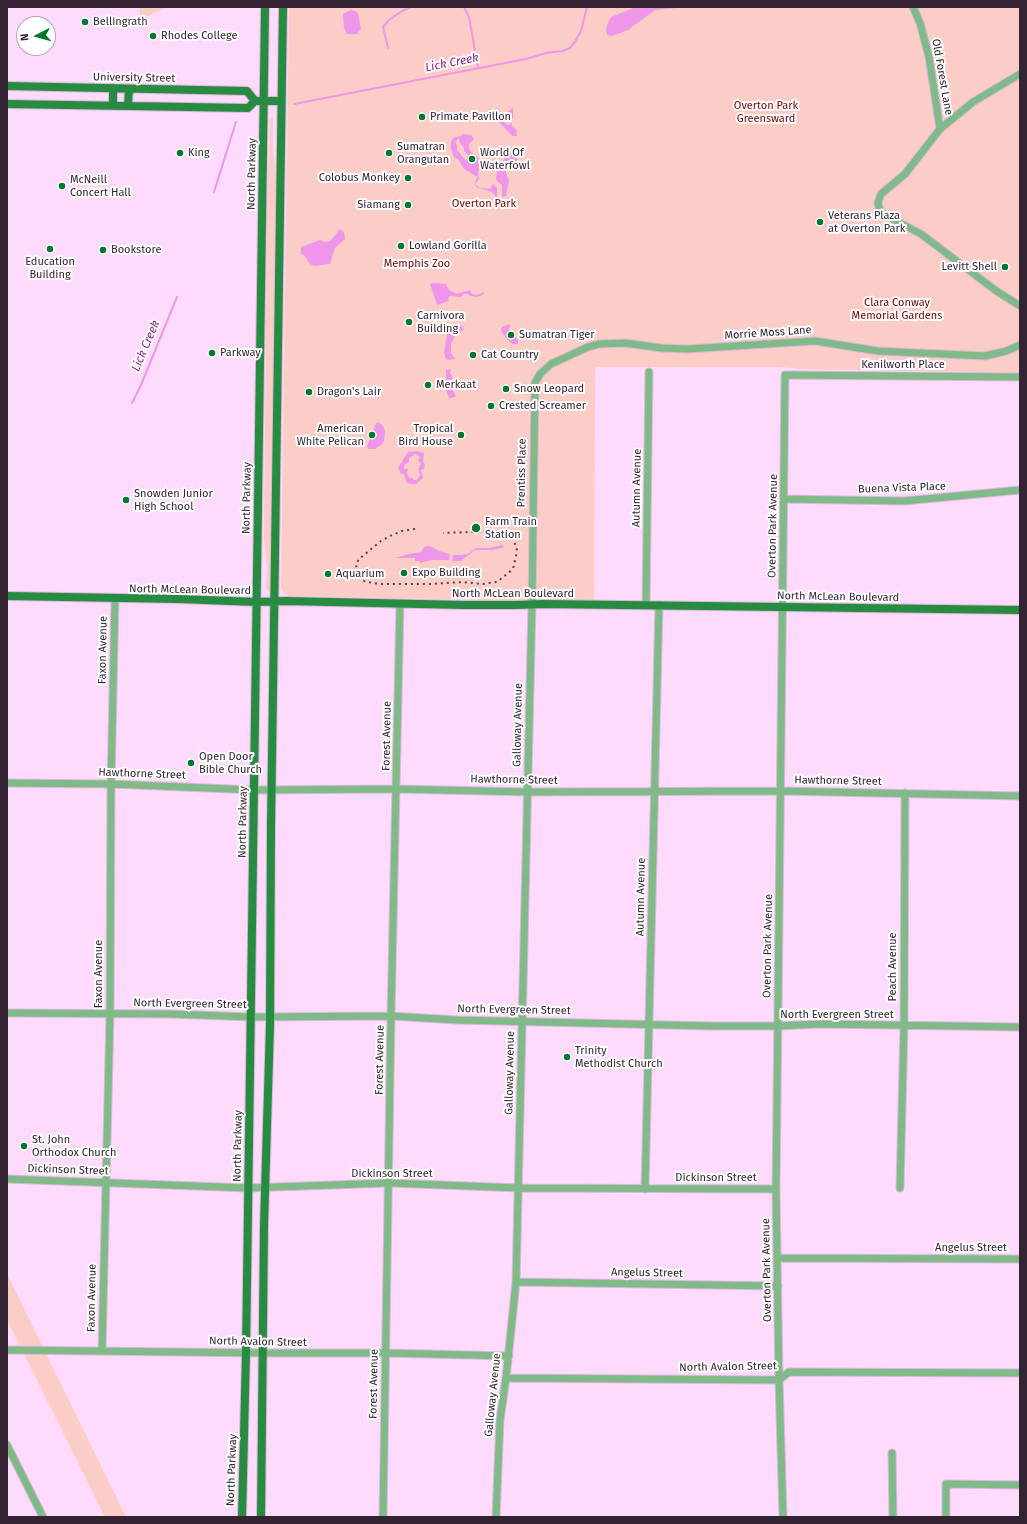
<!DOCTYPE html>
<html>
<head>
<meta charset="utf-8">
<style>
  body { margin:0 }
  #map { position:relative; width:1027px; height:1524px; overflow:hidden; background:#fedafc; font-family:"Fira Sans",sans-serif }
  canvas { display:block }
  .frame { position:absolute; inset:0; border:8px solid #342433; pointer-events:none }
  .north { position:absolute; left:16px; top:16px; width:40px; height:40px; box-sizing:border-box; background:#fff; border:1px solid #aea7ad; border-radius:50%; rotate:264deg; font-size:11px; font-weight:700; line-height:16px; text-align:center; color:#342433 }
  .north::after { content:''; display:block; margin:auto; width:14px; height:18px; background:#00782f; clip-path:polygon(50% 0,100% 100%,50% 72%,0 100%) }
</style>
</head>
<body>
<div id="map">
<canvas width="1027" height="1524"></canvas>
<div class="frame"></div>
<div class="north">N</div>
</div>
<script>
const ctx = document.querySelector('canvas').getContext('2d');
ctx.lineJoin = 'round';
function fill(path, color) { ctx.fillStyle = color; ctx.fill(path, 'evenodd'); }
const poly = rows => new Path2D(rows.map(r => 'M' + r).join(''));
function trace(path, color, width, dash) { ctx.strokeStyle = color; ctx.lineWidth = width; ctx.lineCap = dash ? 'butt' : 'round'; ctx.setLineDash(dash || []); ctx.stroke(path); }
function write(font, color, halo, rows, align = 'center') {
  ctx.font = font + ' "Fira Sans",sans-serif'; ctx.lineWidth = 4; ctx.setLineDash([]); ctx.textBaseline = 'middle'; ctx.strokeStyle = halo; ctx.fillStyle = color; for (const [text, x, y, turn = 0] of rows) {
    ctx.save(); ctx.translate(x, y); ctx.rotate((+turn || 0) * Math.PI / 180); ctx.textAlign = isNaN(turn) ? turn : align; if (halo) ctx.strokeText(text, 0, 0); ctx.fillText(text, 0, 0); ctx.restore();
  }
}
fill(poly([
  [140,7,167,7,140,20],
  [289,7,1020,7,1020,373,803,369,779,367,595,367,594,602,288,596,285,594,281,588],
  [270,117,273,118,273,151,276,170,272,546,271,591,268,591,266,588,267,566,264,539,267,214],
  [7,1274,126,1517,105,1517,7,1320]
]), '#fbcdc6');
fill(poly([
  [636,7,687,7,655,10,628,30,612,36,607,35,606,30,607,25,611,17],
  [351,10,356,11,358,14,361,29,357,34,347,34,344,28,343,14],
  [513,108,513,119,511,119,509,116,506,115,503,122,508,125,512,123,512,127,516,129,517,136,512,136,498,121,499,115,502,116],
  [463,134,471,135,474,139,469,144,469,148,470,151,482,161,478,172,479,179,476,182,476,185,480,188,490,189,493,184,497,188,497,198,492,192,476,187,475,183,477,177,464,169,458,159,454,157,451,149,451,141,455,137,461,136],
  [459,138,460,143,464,148,464,151,468,155,467,159,465,160,457,150,457,145,455,142],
  [512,150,518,150,517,161,506,168,506,173,509,181,506,196,502,197,502,185,496,180,497,171,507,154],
  [340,229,344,232,345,239,335,248,330,264,314,266,310,264,304,255,301,254,301,247,320,240,325,242,330,241],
  [434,283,446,284,449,290,456,294,470,290,472,294,477,295,484,292,484,294,478,297,470,296,469,294,464,294,461,297,450,296,448,298,449,301,437,305,430,284],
  [509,324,510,327,509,329,512,335,518,339,518,344,512,344,502,333,501,329,502,327],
  [461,325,464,330,456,334,451,344,451,353,455,359,448,360,446,359,444,353,447,334,450,330],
  [451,369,450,374,452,375,452,389,456,396,452,398,449,398,446,390,446,370],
  [378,422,383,426,385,431,384,441,381,445,375,449,368,449,367,447,368,444,376,423],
  [417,451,424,453,423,462,425,464,424,469,421,470,423,478,416,484,410,484,406,482,404,474,401,474,398,468,408,452],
  [415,454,420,457,418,460,421,464,418,469,420,475,417,480,414,480,412,478,409,478,407,473,408,469,405,469,404,468,404,465,409,462,409,458],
  [502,545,504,547,493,550,475,550,461,561,452,561,453,555,461,555,468,554,476,548,489,548],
  [427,546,432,547,439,551,450,554,449,560,432,560,420,563,420,561,415,561,415,558,395,558,409,554,421,552,424,547]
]), '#ee97ea');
trace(poly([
  [464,7,469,17,478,68],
  [388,48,383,27,389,20,402,11,411,7],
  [294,104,526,59,546,53,562,51,570,48,575,42,581,31,587,7],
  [214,192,236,122],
  [132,403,141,385,177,297]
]), '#ee97ea', 2);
const minor = poly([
  [913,7,920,23,929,57,940,129],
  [1020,74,973,102,940,129,905,174,881,194,878,203,879,208,883,214,921,234,995,290,1020,306],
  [784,499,904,501,1020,490],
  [646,605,649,372],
  [7,783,111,784,254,790,397,789,528,792,781,791,1020,796],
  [7,1013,170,1014,251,1017,391,1016,457,1020,710,1026,778,1026,820,1024,1020,1027],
  [7,1179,248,1188,389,1183,519,1188,776,1189],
  [900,1188,904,1026,905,793],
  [645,1189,659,605],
  [778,1258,1020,1259],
  [516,1282,778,1286],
  [7,1350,262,1353,386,1353,509,1356],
  [102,1351,110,1014,111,784,115,599],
  [506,1378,779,1380,789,1372,1020,1373],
  [7,1445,43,1517],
  [892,1453,893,1517],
  [383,1517,391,1016,400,604],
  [496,1517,500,1420,506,1378,516,1282,532,604,535,383,540,374,551,364,588,347,599,344,625,343,661,348,687,349,815,341,878,351,985,356,1006,351,1020,345],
  [783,1517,779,1380,776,1189,785,375,1020,377],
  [946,1517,946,1484,1020,1485]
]);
const major = poly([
  [7,86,247,91,255,101],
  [7,104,248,108,255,101,281,101],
  [113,105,113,88],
  [128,105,129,89],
  [7,596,179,599,257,602,286,601,464,605,516,605,543,604,1020,610],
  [242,1517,246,1353,265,7],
  [261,1517,264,1226,270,1025,271,826,283,7]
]);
trace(minor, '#dab9d8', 9);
trace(major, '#dab9d8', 10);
trace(minor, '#80ba88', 7);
trace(major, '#288b42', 8);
trace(poly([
  [415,529,402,531,390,536,381,541,359,559,356,564,357,571,361,580,367,582,380,584,429,584,463,582,482,584,497,582,513,569,516,556,517,548,512,538,505,533,498,531,443,533]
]), '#534052', 2, [2, 4]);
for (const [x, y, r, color] of [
  [85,22,4,"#00782f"],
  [153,36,4,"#00782f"],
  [422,117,4,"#00782f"],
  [180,153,4,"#00782f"],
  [389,153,4,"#00782f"],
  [472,159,4,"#00782f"],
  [408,178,4,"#00782f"],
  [62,186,4,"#00782f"],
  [408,205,4,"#00782f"],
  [820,222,4,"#00782f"],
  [401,246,4,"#00782f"],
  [50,249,4,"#00782f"],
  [103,250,4,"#00782f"],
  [1005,267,4,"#00782f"],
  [409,322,4,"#00782f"],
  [511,335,4,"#00782f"],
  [212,353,4,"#00782f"],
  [473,355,4,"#00782f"],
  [428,385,4,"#00782f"],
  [506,389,4,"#00782f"],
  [309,392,4,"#00782f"],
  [491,406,4,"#00782f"],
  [372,435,4,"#00782f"],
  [461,435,4,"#00782f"],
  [126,500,4,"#00782f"],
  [476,528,5,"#00782f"],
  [404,573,4,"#00782f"],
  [328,574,4,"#00782f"],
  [191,763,4,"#00782f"],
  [567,1057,4,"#00782f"],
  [24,1146,4,"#00782f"]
]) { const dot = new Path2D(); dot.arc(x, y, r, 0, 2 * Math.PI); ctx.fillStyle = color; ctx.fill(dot); trace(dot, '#fff', 1.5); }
write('11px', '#342433', '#fff', [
  ["Bellingrath",93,22],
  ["Rhodes College",161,36],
  ["Primate Pavillon",430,117],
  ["Sumatran",397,147],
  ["Orangutan",397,160],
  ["King",188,153],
  ["World Of",480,153],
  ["Waterfowl",480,166],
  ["Colobus Monkey",400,178,"right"],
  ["McNeill",70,180],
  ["Concert Hall",70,193],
  ["Siamang",400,205,"right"],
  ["Veterans Plaza",828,216],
  ["at Overton Park",828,229],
  ["Lowland Gorilla",409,246],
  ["Bookstore",111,250],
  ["Education",50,262,"center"],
  ["Building",50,275,"center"],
  ["Levitt Shell",997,267,"right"],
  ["Carnivora",417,316],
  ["Building",417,329],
  ["Sumatran Tiger",519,335],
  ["Parkway",220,353],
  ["Cat Country",481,355],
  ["Merkaat",436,385],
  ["Snow Leopard",514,389],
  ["Dragon's Lair",317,392],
  ["Crested Screamer",499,406],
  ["American",364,429,"right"],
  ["White Pelican",364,442,"right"],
  ["Tropical",453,429,"right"],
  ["Bird House",453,442,"right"],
  ["Snowden Junior",134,494],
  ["High School",134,507],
  ["Farm Train",485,522],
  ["Station",485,535],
  ["Expo Building",412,573],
  ["Aquarium",336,574],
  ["Open Door",199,757],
  ["Bible Church",199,770],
  ["Trinity",575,1051],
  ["Methodist Church",575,1064],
  ["St. John",32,1140],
  ["Orthodox Church",32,1153]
], 'left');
write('11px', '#342433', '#fff', [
  ["Old Forest Lane",942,77,80],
  ["University Street",134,78,1],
  ["North Parkway",252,174,-89],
  ["Morrie Moss Lane",768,333,-4],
  ["Kenilworth Place",903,365],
  ["Prentiss Place",522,473,-89],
  ["Autumn Avenue",637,488,-89],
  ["Buena Vista Place",902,488,-2],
  ["North Parkway",247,498,-89],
  ["Overton Park Avenue",773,526,-89],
  ["North McLean Boulevard",190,590,1],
  ["North McLean Boulevard",513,594],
  ["North McLean Boulevard",838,597,1],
  ["Faxon Avenue",103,650,-89],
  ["Galloway Avenue",518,725,-89],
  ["Forest Avenue",387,736,-89],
  ["Hawthorne Street",142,774,2],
  ["Hawthorne Street",514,780,1],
  ["Hawthorne Street",838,781,1],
  ["North Parkway",243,822,-89],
  ["Autumn Avenue",641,897,-89],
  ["Overton Park Avenue",768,946,-89],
  ["Peach Avenue",893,967,-90],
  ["Faxon Avenue",99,974,-90],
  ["North Evergreen Street",190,1004,1],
  ["North Evergreen Street",514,1010,1],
  ["North Evergreen Street",837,1015],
  ["Forest Avenue",380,1060,-89],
  ["Galloway Avenue",510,1073,-89],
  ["North Parkway",238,1146,-89],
  ["Dickinson Street",68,1170,2],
  ["Dickinson Street",392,1174],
  ["Dickinson Street",716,1178],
  ["Angelus Street",971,1248],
  ["Overton Park Avenue",767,1270,-91],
  ["Angelus Street",647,1273,1],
  ["Faxon Avenue",92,1298,-89],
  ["North Avalon Street",258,1342,1],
  ["North Avalon Street",728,1367,-1],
  ["Forest Avenue",374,1384,-89],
  ["Galloway Avenue",493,1395,-84],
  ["North Parkway",232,1470,-88]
]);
write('11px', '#740305', '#fff', [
  ["Overton Park",766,106],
  ["Greensward",766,119],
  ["Overton Park",484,204],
  ["Memphis Zoo",417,264],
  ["Clara Conway",897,303],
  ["Memorial Gardens",897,316]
]);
write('italic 12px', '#872286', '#fff', [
  ["Lick Creek",452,63,-11],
  ["Lick Creek",146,346,-67]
]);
</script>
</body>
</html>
